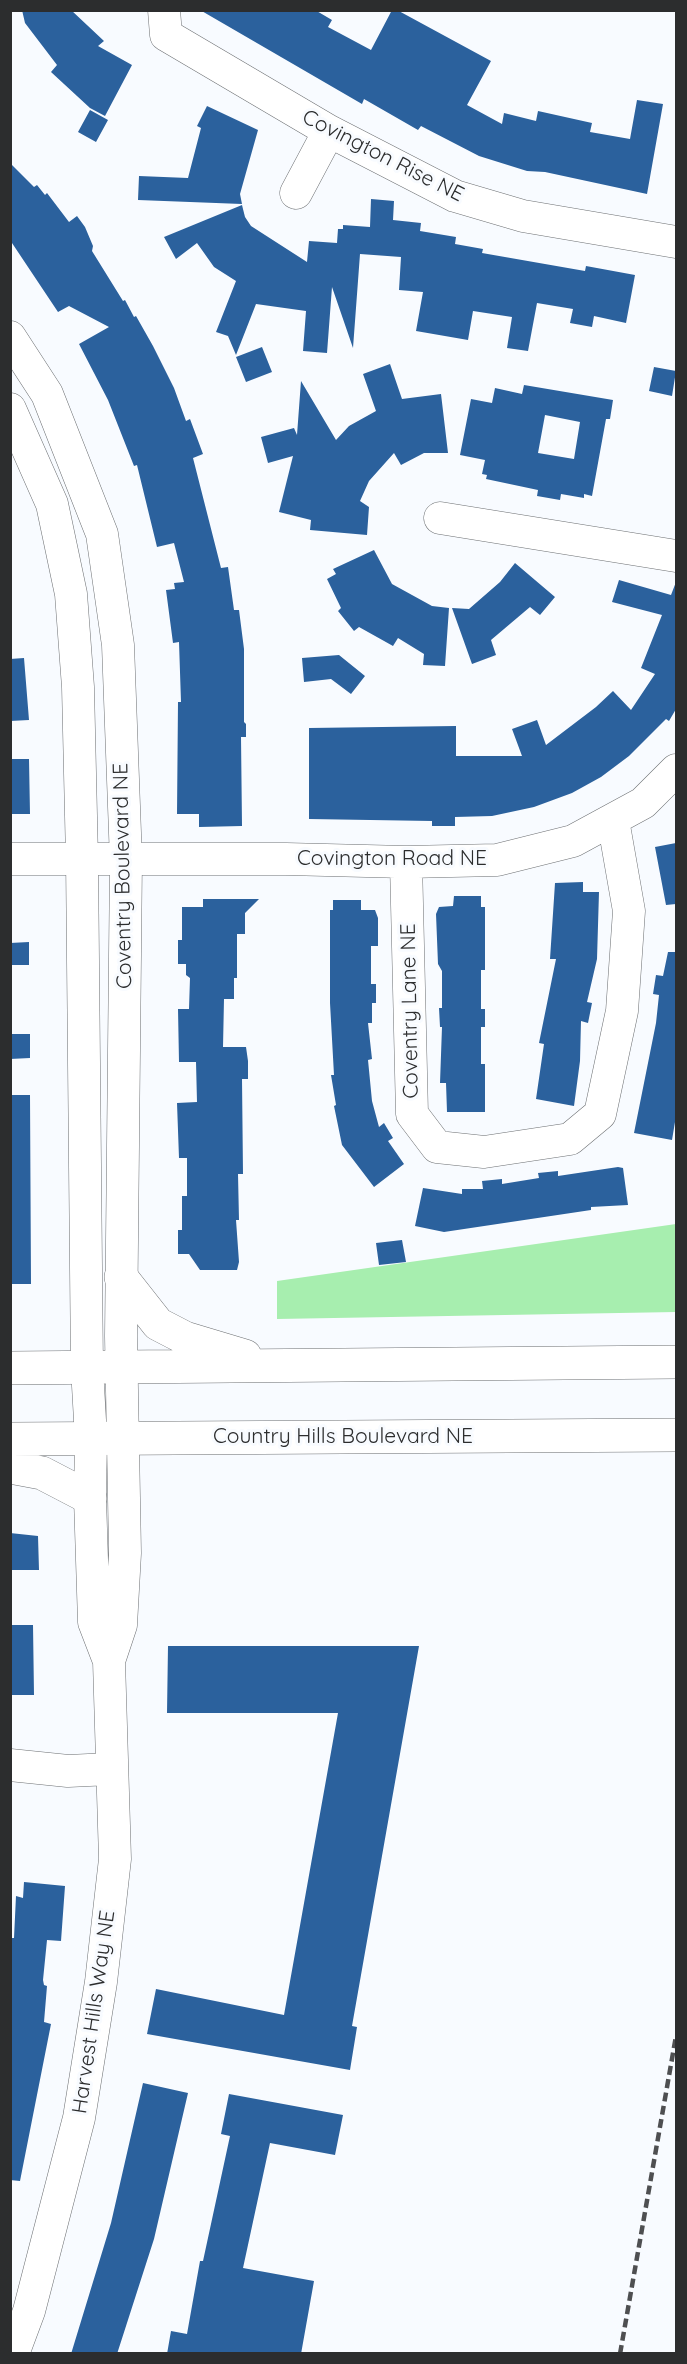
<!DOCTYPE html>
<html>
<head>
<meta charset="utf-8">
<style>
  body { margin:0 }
  #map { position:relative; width:687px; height:2364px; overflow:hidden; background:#f8fbff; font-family:Quicksand,sans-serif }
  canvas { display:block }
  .frame { position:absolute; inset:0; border:12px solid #2c2d2e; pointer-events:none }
</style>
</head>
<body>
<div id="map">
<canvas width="687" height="2364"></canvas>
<div class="frame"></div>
</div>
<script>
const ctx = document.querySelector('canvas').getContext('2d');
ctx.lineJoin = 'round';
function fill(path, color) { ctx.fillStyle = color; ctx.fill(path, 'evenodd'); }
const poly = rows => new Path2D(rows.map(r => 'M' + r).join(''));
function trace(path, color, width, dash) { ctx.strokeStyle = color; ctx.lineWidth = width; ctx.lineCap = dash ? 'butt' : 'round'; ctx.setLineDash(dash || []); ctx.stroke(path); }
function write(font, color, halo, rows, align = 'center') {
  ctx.font = font + ' Quicksand,sans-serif'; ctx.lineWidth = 6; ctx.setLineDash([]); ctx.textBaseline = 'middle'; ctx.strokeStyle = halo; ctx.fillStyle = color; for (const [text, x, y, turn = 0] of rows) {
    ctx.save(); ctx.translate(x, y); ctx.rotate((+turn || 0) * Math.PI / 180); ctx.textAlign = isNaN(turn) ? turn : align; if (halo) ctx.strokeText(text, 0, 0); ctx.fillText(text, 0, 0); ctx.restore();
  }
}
fill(poly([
  [676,1224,676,1312,277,1319,277,1281]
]), '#a7eeaf');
fill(poly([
  [22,10,71,10,104,41,98,46,132,65,105,116,90,108,51,72,57,65,25,23],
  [200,10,315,10,332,20,328,27,371,50,392,10,397,10,491,61,467,105,502,124,504,113,536,121,538,111,592,123,590,132,630,139,637,100,663,104,647,194,545,172,527,171,479,156,421,126,418,130,364,99,362,104],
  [207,106,258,130,240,194,242,204,138,200,139,176,188,178,201,128,197,126],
  [90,110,108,120,96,142,78,132],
  [10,163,34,187,37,185,45,195,47,193,69,222,77,216,85,227,93,246,92,251,123,301,125,300,134,317,136,316,153,346,174,388,186,421,190,419,203,454,193,458,221,568,228,567,234,610,239,610,244,649,244,722,246,724,246,737,241,737,242,826,199,827,199,814,177,814,178,702,181,702,179,642,173,643,166,590,175,589,174,583,184,582,174,543,157,547,137,465,134,466,108,400,79,344,109,327,69,306,58,312,10,240],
  [371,199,394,201,393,220,421,223,420,231,456,237,455,244,483,249,482,253,585,271,586,266,635,275,626,323,594,316,592,327,570,323,573,309,537,303,528,351,507,348,512,317,473,311,468,340,416,331,423,292,399,290,401,257,360,254,353,348,332,287,327,353,303,351,306,311,256,304,236,355,228,336,216,332,236,281,214,267,197,243,176,259,164,237,242,205,245,217,251,226,307,262,309,241,337,243,338,229,343,229,343,225,370,227],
  [262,347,272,372,246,382,236,357],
  [390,364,402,399,441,394,448,453,424,453,401,465,394,453,369,481,360,501,369,507,367,535,310,530,311,520,279,512,293,456,268,463,261,437,294,428,297,435,301,381,336,440,349,426,376,411,363,374],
  [654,367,676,371,672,396,649,391],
  [524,385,613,400,610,419,606,419,592,496,584,494,584,498,561,494,560,500,537,496,538,490,486,479,487,475,482,474,485,460,460,455,471,399,492,403,495,388,522,394],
  [545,415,580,422,574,459,538,453],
  [374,550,392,584,432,606,449,608,445,666,423,665,424,654,398,638,393,646,359,627,354,631,338,611,341,608,327,579,336,574,333,569],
  [515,563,555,597,540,615,530,607,491,640,496,655,472,664,452,608,469,609,500,582],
  [619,580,671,595,676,582,676,709,669,721,666,719,629,756,601,777,572,793,534,807,492,816,455,817,455,826,432,826,432,821,309,819,309,728,456,726,456,756,522,756,512,729,537,720,546,745,596,707,613,691,631,710,655,674,641,668,662,615,612,602],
  [339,655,365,676,351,694,331,679,304,682,302,658],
  [24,658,29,720,10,721,10,659],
  [10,759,29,759,30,814,10,814],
  [676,843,676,904,666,905,655,847],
  [583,882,583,892,599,892,597,959,587,1002,592,1003,588,1023,581,1021,580,1061,574,1106,536,1099,544,1044,539,1043,556,959,550,959,555,883],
  [454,896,481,896,481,907,485,907,485,970,481,970,481,1009,485,1009,485,1027,481,1027,481,1064,485,1064,485,1112,447,1112,446,1083,440,1083,442,1027,440,1027,439,1008,442,1008,442,971,438,964,436,914,439,907,453,906],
  [203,899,259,899,245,913,245,934,237,934,237,978,234,978,234,999,224,999,223,1047,246,1047,248,1061,248,1079,242,1079,243,1174,238,1174,239,1220,236,1220,239,1262,237,1270,200,1270,189,1254,178,1254,178,1230,182,1230,182,1196,187,1196,187,1158,179,1158,177,1103,197,1102,196,1062,179,1062,178,1009,189,1009,190,978,186,975,186,964,178,964,178,940,182,940,182,907,203,907],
  [333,900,361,900,361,910,375,910,378,918,378,946,371,946,371,984,376,984,376,1003,372,1003,372,1023,368,1023,372,1059,368,1060,372,1101,379,1127,384,1123,393,1138,388,1141,404,1164,374,1187,342,1145,334,1106,336,1105,331,1075,334,1075,330,1003,330,910,333,910],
  [29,942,29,965,10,965,10,943],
  [668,952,676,952,676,1116,672,1140,634,1133,656,1023,659,995,653,994,656,975,663,976],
  [10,1034,30,1034,30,1058,10,1059],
  [10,1095,30,1095,31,1284,10,1284],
  [618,1167,623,1168,628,1205,591,1207,591,1210,444,1232,415,1226,423,1188,462,1194,462,1189,483,1189,482,1181,502,1179,502,1184,539,1178,538,1173,558,1171,558,1176],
  [402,1240,406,1262,379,1265,376,1243],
  [10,1533,38,1536,39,1570,10,1570],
  [10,1625,33,1625,34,1695,10,1695],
  [168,1646,419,1646,352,2026,357,2027,350,2070,147,2034,156,1989,284,2015,338,1713,167,1713],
  [24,1882,65,1886,61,1941,47,1940,43,1980,44,1985,47,1986,44,2022,51,2024,20,2181,10,2180,10,1938,14,1938,16,1896,23,1898],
  [143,2083,188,2093,154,2239,117,2354,71,2354,111,2223],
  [229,2094,343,2115,335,2155,270,2143,243,2268,314,2281,301,2354,167,2354,171,2331,187,2334,200,2261,203,2261,230,2136,221,2134]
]), '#2b619d');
const minor = poly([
  [164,10,166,35,329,131,455,196,523,216,676,242],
  [296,193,329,131],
  [10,337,47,394,102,534,118,645,126,860,121,1336,125,1553,121,1625,109,1661,115,1859,101,1982,79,2118,29,2311,13,2354],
  [10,409,52,504,71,594,78,687,82,859,87,1368,91,1438,90,1498,94,1622,109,1661],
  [440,518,676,556],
  [10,859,286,859,406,862,497,860,573,841,643,803,676,770],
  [406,862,412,1114,437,1147,484,1152,570,1139,600,1114,622,1011,629,911,613,820],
  [10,1765,68,1771,110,1769]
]);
const major = poly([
  [121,1277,158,1324,185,1338,245,1356],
  [10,1368,676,1362],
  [10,1439,676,1435],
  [10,1467,42,1473,90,1498]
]);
trace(minor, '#6d7073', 33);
trace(major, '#6d7073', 34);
trace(minor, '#fff', 32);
trace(major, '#fff', 33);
trace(poly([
  [620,2354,676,2036]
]), '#4e4f51', 4.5, [9, 4.5]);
write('21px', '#2c2d2e', '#f8fbff', [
  ["Covington Rise NE",383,156,27],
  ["Covington Road NE",392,859],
  ["Coventry Boulevard NE",123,876,-91],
  ["Coventry Lane NE",410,1011,-91],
  ["Country Hills Boulevard NE",343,1437],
  ["Harvest Hills Way NE",94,2012,-82]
]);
</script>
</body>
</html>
